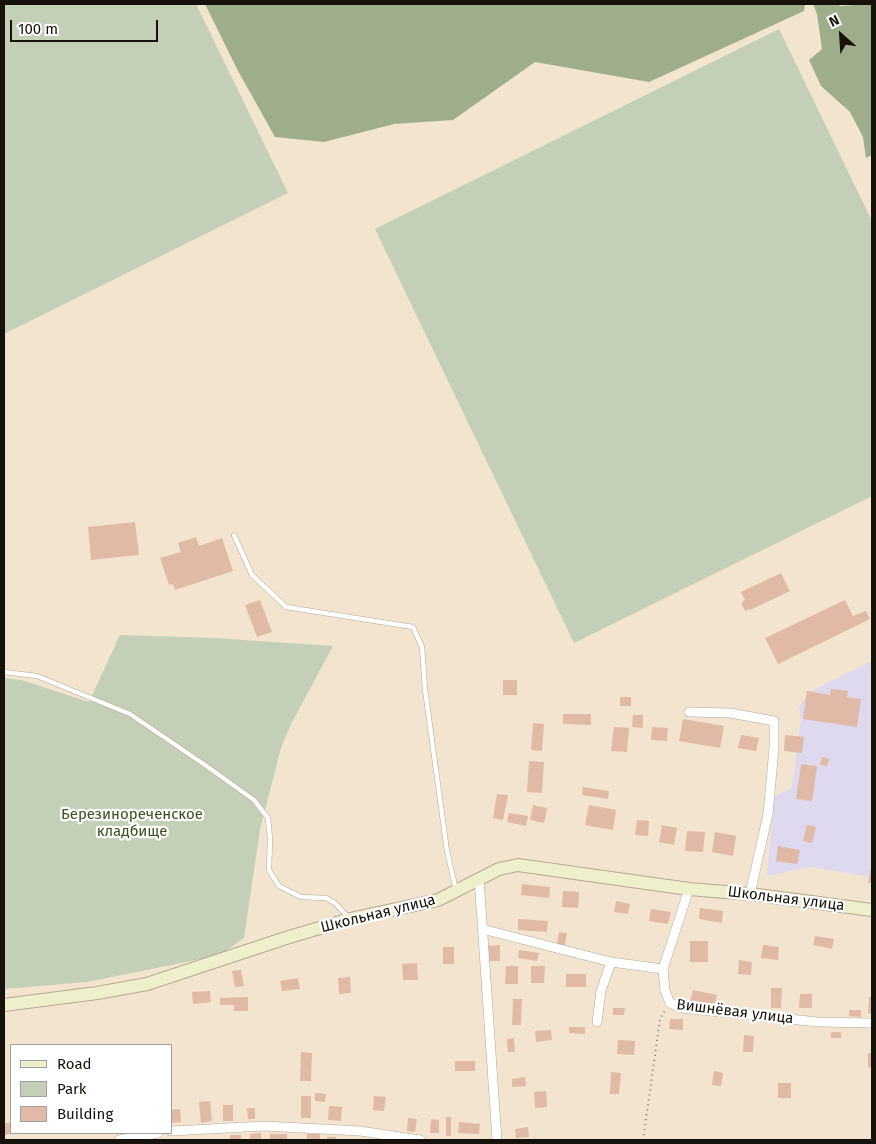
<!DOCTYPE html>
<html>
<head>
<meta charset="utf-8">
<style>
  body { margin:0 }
  #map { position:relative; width:876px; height:1144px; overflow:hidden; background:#f3e4d0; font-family:"Fira Sans",sans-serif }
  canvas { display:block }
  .frame { position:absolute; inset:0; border:5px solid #16110a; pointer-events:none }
  .legend { position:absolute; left:10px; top:1044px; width:162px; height:90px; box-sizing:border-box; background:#fff; border:1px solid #a2a09d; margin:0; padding:6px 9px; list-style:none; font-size:15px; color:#16110a }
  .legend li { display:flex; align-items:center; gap:10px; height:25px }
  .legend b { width:25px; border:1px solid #a2a09d }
  .north { position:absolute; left:816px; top:10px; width:50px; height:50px; -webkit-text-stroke:4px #fff; paint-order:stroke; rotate:334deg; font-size:14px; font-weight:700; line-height:20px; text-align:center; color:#16110a }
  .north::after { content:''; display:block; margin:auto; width:18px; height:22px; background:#16110a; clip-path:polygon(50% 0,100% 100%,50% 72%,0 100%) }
  .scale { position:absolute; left:10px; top:20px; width:148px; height:22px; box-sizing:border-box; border:2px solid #16110a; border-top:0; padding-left:6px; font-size:15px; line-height:18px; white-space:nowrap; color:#16110a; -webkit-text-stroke:4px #fff; paint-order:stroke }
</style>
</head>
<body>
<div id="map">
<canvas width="876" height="1144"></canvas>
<div class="frame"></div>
<ul class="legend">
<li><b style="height:6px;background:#f0efcc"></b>Road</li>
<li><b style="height:14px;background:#c3cfb6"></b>Park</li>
<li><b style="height:14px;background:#e0baa6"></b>Building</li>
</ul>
<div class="north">N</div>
<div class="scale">100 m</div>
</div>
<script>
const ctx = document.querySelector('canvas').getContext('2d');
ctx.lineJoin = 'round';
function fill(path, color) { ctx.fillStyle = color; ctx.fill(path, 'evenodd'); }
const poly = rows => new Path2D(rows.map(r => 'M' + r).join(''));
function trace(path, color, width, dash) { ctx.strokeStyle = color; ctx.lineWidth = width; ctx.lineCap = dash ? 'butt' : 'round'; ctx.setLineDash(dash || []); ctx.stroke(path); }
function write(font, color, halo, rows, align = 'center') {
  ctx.font = font + ' "Fira Sans",sans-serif'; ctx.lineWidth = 4.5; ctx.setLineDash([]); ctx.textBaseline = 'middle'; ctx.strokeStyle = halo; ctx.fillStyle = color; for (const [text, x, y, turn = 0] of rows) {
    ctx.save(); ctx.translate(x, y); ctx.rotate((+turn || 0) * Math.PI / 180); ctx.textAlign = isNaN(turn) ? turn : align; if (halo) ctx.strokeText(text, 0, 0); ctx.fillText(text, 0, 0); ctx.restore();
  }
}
fill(poly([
  [872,661,872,877,810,867,767,876,774,797,792,787,801,720,799,707,809,692]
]), '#ded9ef');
fill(poly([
  [4,4,196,4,288,193,4,334],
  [779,29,872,221,872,496,574,643,375,229],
  [120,635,214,638,333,646,291,724,281,748,260,829,244,938,220,955,87,982,4,989,4,678,21,680,89,702]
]), '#c3cfb6');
fill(poly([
  [205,4,805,4,804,11,649,82,535,62,453,120,394,124,324,142,275,137,237,69],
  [813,4,838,4,840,6,872,4,872,155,866,158,863,137,850,112,821,86,809,60,822,49,817,14]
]), '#9eae8c');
fill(poly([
  [135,522,139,555,91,560,88,527],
  [196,537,199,546,222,538,233,571,175,590,173,584,169,585,160,558,181,552,178,543],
  [781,573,790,591,750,610,750,609,745,611,741,603,745,600,741,592],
  [260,600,272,632,257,637,245,605],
  [845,600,853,616,866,611,870,619,778,664,765,638],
  [503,680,517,680,517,695,503,695],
  [831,689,848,691,847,697,861,699,857,727,803,719,807,691,830,695],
  [620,697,631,697,631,706,620,706],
  [563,714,591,714,591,725,563,724],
  [633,715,643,715,643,728,632,727],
  [683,719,724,726,720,748,679,741],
  [533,723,544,724,542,751,531,750],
  [614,727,629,728,627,752,611,751],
  [652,727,668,728,667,741,651,740],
  [741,735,759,738,756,751,738,748],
  [785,735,804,737,802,753,784,751],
  [822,757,829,759,827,766,820,765],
  [529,761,544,762,542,793,527,792],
  [801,764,817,766,812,801,796,799],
  [583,787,609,791,608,799,582,795],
  [497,794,508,795,503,820,493,818],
  [533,805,547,808,544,823,530,820],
  [589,805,616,810,613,830,585,825],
  [509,813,528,816,526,826,507,822],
  [637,820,649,821,648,836,635,835],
  [662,825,677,828,674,845,659,842],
  [807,825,816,827,812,843,803,841],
  [687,831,705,832,703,852,685,851],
  [715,832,736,836,733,856,712,852],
  [778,846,800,850,797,864,776,861],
  [871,868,872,868,872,883,868,883],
  [522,884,550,887,549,898,521,895],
  [563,891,579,892,578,908,562,907],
  [616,901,630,904,628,914,614,912],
  [700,908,723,911,722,923,699,919],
  [651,909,671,912,668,924,649,921],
  [518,919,548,921,547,932,518,930],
  [559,932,567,933,565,945,557,944],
  [815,936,834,939,832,949,813,945],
  [690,941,708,941,708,962,690,962],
  [500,945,500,961,488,961,488,946],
  [763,945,779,947,778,960,761,958],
  [443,947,454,947,454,964,443,964],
  [519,950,539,953,537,961,518,958],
  [739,960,752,962,751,975,738,974],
  [417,963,418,980,403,980,402,964],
  [506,966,518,966,518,984,505,984],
  [531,966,545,966,544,983,531,983],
  [241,970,244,986,235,987,232,971],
  [566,974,586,974,586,987,566,987],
  [350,977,351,993,339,994,338,978],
  [298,978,300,989,282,991,280,981],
  [771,988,782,988,781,1008,771,1008],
  [693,990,717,995,714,1007,690,1001],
  [210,991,211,1002,193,1004,192,992],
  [800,994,812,994,812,1008,799,1008],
  [248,997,248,1011,234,1011,234,1005,220,1005,220,998],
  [869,997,872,997,872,1014,868,1013],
  [513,999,522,999,521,1025,512,1025],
  [613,1008,625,1008,624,1015,613,1015],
  [849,1010,861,1010,861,1017,849,1016],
  [670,1019,683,1019,683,1030,669,1029],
  [569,1027,585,1027,585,1034,569,1033],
  [551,1030,552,1040,536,1042,535,1031],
  [831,1032,841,1032,841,1038,831,1038],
  [744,1035,754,1036,753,1052,743,1052],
  [514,1038,515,1052,508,1052,507,1039],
  [618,1040,635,1041,634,1055,617,1054],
  [301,1052,312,1053,311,1081,300,1081],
  [868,1053,872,1053,872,1068,868,1067],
  [455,1061,475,1061,475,1071,455,1071],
  [714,1071,723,1073,721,1086,712,1085],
  [611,1072,621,1073,619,1094,610,1094],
  [525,1077,526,1086,512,1087,512,1079],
  [778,1083,791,1083,791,1098,778,1098],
  [546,1091,547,1107,535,1108,534,1092],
  [315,1093,326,1094,325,1102,315,1101],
  [301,1096,311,1096,311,1118,301,1118],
  [374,1096,386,1097,384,1111,373,1110],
  [210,1101,212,1121,201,1123,199,1102],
  [223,1105,233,1105,233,1121,223,1121],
  [329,1106,342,1107,341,1121,328,1120],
  [247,1108,255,1108,255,1119,248,1119],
  [180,1109,181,1122,171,1123,171,1110],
  [446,1117,451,1117,451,1136,446,1136],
  [408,1118,417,1119,415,1132,407,1131],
  [431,1119,439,1120,439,1133,430,1133],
  [459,1122,480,1124,479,1134,458,1133],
  [4,1123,11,1123,11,1134,4,1135],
  [528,1127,529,1137,516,1138,515,1129],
  [261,1133,261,1140,250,1140,250,1134],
  [270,1134,287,1134,287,1140,270,1140],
  [307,1134,320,1134,320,1140,307,1140],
  [230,1135,241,1135,241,1140,230,1140],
  [327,1137,336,1137,336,1140,327,1140]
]), '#e0baa6');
const lane = poly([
  [234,535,252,575,286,607,413,627,422,647,425,689,447,851,456,890],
  [4,672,37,676,130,714,205,765,254,800,268,818,270,839,269,870,279,886,301,897,326,898,335,903,349,918]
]);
const street = poly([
  [689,712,730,713,774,721,774,748,768,814,750,894],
  [479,878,497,1140],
  [482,929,611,962,663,969,665,991,670,1003,682,1008,818,1022,872,1023],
  [663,969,689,889],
  [597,1022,601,991,611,962],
  [171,1131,264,1126,360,1131,420,1140],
  [119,1140,158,1133]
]);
const secondary = poly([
  [4,1005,97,993,147,984,289,937,350,919,438,900,499,869,518,865,689,889,750,894,872,910]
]);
trace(lane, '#b6a794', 5.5);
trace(street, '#b6a794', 10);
trace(secondary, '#b6a794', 14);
trace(poly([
  [643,1140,660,1019,666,1009]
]), '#857b6e', 2, [1, 4]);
trace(lane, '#fff', 4.5);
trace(street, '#fff', 9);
trace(secondary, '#f0efcc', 12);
write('15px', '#3a4f1b', '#fff', [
  ["Березинореченское",132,815],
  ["кладбище",132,832]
]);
write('15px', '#16110a', '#fff', [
  ["Школьная улица",786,899,7],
  ["Школьная улица",378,914,-14],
  ["Вишнёвая улица",735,1012,7]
]);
</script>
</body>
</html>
